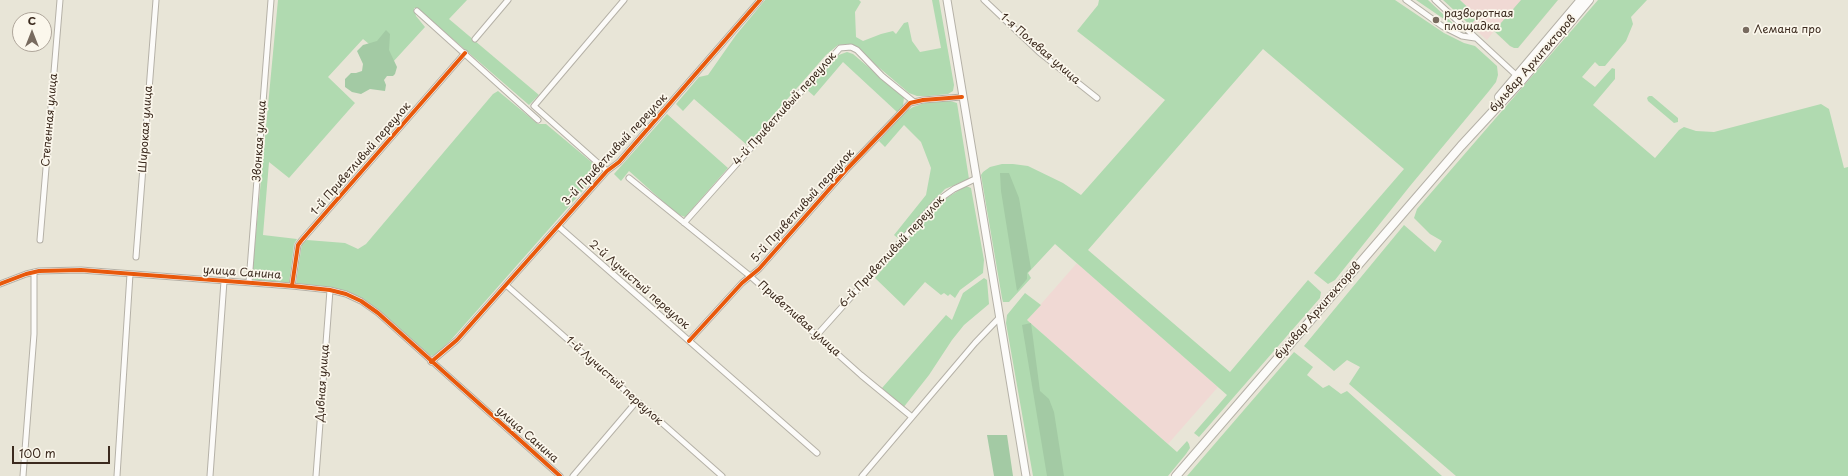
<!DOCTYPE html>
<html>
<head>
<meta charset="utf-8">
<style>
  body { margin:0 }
  #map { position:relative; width:1848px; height:476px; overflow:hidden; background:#e8e5d7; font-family:"Playpen Sans",sans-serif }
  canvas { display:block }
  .north { position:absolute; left:12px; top:12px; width:40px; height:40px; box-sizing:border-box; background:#fbf7ec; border:1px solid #aea59a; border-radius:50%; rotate:0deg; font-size:11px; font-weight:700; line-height:16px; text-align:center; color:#3b2a1e }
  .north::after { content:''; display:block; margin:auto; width:14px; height:18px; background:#786b5f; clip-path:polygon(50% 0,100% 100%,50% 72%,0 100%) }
  .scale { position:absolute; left:12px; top:446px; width:98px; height:18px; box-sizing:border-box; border:2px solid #3b2a1e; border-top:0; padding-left:5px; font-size:12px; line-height:14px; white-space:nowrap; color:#3b2a1e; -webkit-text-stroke:3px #fbf7ec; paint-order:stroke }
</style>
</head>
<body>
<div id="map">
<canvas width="1848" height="476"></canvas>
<div class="north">С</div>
<div class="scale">100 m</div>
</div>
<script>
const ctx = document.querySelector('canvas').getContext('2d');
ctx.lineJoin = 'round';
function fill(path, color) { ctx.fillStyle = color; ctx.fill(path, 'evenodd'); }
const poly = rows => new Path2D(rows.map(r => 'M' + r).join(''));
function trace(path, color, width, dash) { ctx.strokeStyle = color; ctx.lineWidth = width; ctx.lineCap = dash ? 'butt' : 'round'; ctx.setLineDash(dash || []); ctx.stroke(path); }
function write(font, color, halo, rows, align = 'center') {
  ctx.font = font + ' "Playpen Sans",sans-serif'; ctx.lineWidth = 3.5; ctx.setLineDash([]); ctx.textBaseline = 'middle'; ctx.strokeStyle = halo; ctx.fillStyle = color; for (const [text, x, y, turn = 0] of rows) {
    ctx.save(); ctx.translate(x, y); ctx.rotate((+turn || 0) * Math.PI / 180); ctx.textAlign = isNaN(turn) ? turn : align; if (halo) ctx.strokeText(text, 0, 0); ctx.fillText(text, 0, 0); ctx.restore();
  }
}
fill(poly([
  [1460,0,1558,0,1518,48,1510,46,1494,31,1487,40,1470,25,1478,17],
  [1077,263,1218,387,1168,444,1027,320]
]), '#f0d9d4');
fill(poly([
  [278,0,467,0,449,19,539,95,529,105,417,8,414,8,416,16,425,27,392,63,363,39,328,77,355,103,289,178,269,162,263,235,297,239,294,244,289,283,253,280,252,275],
  [765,0,859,0,861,2,855,12,856,37,863,41,881,34,893,31,896,34,904,23,908,22,912,41,920,52,941,48,932,0,939,0,954,85,953,91,948,94,928,96,917,96,909,93,876,65,859,49,850,44,838,45,826,55,747,145,694,99,683,111,676,104,699,77,708,75,736,35],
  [1099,0,1395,0,1444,33,1464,43,1475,46,1497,66,1498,75,1496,82,1489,91,1410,186,1335,280,1328,284,1314,273,1404,169,1263,49,1088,250,1230,372,1308,280,1321,292,1320,298,1199,437,1194,433,1227,395,1055,244,1028,273,1031,278,1009,302,1003,302,1002,298,981,175,983,172,990,167,1002,164,1013,164,1028,166,1063,183,1081,195,1165,100,1077,31,1098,5],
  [1416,0,1428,0,1460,30],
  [1443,0,1460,0,1478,17,1470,25],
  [1521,0,1558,0,1518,48,1514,48,1510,46,1494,31],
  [1598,0,1647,0,1631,17,1633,24,1626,41,1605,66,1599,66,1595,62,1582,77,1595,87,1612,68,1615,69,1615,79,1593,105,1655,158,1679,130,1684,127,1696,131,1714,132,1821,104,1829,109,1844,168,1848,167,1848,476,1456,476,1349,384,1360,367,1347,360,1334,371,1304,346,1404,225,1435,252,1442,241,1430,234,1414,218,1417,209],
  [847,52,853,54,904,97,903,106,897,112,843,62,814,96,806,89,836,56],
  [498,91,538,124,546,124,601,170,451,340,434,356,427,355,370,304,346,292,296,284,302,243,307,240,345,243,358,249,366,244,493,94],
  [1649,96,1652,96,1678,118,1678,122,1674,123,1648,101,1647,98],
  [947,100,957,103,969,179,945,189,899,239,894,235,926,195,931,168,921,142,904,125,885,147,879,141,905,112,913,107,925,103],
  [667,114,728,168,685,217,677,214,629,171,621,181,614,174],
  [966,186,971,188,984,260,983,273,960,290,955,298,950,294,948,296,944,293,941,295,925,282,904,306,875,278,940,202],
  [984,278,987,280,989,304,964,325,952,340,929,375,903,408,882,388,946,315,952,320,963,293],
  [1025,293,1041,305,1027,320,1177,452,1187,441,1189,444,1190,448,1186,454,1168,476,1033,476,1006,323,1007,315],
  [1294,352,1313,367,1307,375,1323,388,1329,385,1341,394,1347,391,1442,476,1187,476]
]), '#b0dab0');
fill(poly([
  [386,30,390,34,389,50,397,67,395,74,393,76,387,76,384,80,386,85,385,91,370,89,361,94,352,92,345,87,345,79,351,73,356,73,362,71,363,64,357,51,363,45,377,41],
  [1000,173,1009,173,1019,198,1031,269,1027,273,1027,279,1017,291,1001,191],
  [1031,323,1040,391,1049,399,1054,412,1064,476,1047,476,1022,325],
  [987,435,1007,435,1013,476,994,476]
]), '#a3caa4');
const minor = poly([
  [984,0,1039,52,1097,98],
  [1406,0,1442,26,1462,36,1475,38],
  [1435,0,1516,75],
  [417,11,538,120],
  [475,39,508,0],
  [607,171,534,106,624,0],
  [629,178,750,276,861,375,912,417],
  [684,223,840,48,851,47,857,50,882,76,914,102],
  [558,226,817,453],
  [40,240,60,0],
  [136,257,156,0],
  [249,282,271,0],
  [0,284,26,274,39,271,81,270,292,286,330,290,346,294,361,301,378,313,560,476],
  [506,285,722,476],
  [292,286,298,245,301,241,465,53],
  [817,335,937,201,954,189,975,179],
  [689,341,742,283,759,269,848,168,910,103,923,100,962,97],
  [431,362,457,340,607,171,619,162,760,0],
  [23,476,34,334,34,272],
  [117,476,130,274],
  [210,476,224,281],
  [316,476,330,290],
  [573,476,637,401],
  [862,476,975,343,999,318]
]);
const secondary = poly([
  [947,0,1026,476]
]);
const primary = poly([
  [1499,97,1581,0],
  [1176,476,1461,146,1522,80,1589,0]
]);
trace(minor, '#b5b1a7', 7);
trace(secondary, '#b5b1a7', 9);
trace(primary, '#b5b1a7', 10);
trace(minor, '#fcfbf9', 5);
trace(secondary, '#fcfbf9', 7);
trace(primary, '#fcfbf9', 8);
trace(poly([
  [0,284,26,274,39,271,81,270,292,286,330,290,346,294,361,301,378,313,560,476],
  [292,286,298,245,301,241,465,53],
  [689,341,742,283,759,269,848,168,910,103,923,100,962,97],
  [431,362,457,340,607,171,619,162,760,0]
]), '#e8590c', 4);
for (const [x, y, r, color] of [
  [1436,20,4,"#786b5f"],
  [1746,30,4,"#786b5f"]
]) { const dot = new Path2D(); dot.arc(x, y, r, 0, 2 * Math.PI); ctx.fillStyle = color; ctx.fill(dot); trace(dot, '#fbf7ec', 1.5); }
write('11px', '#3b2a1e', '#fbf7ec', [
  ["разворотная",1444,14],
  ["площадка",1444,27],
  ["Лемана про",1754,30]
], 'left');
write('11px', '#3b2a1e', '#fbf7ec', [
  ["1-я Полевая улица",1040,49,41],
  ["бульвар Архитекторов",1533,64,-49],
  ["4-й Приветливый переулок",785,109,-48],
  ["Степенная улица",50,120,-85],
  ["Широкая улица",146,129,-86],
  ["Звонкая улица",260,141,-86],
  ["3-й Приветливый переулок",615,150,-47],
  ["1-й Приветливый переулок",361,159,-49],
  ["5-й Приветливый переулок",803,206,-48],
  ["6-й Приветливый переулок",892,252,-47],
  ["улица Санина",242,273,4],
  ["2-й Лучистый переулок",639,285,41],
  ["бульвар Архитекторов",1318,311,-49],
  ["Приветливая улица",799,319,42],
  ["1-й Лучистый переулок",614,381,42],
  ["Дивная улица",323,383,-86],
  ["улица Санина",527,435,41]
]);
</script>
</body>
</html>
